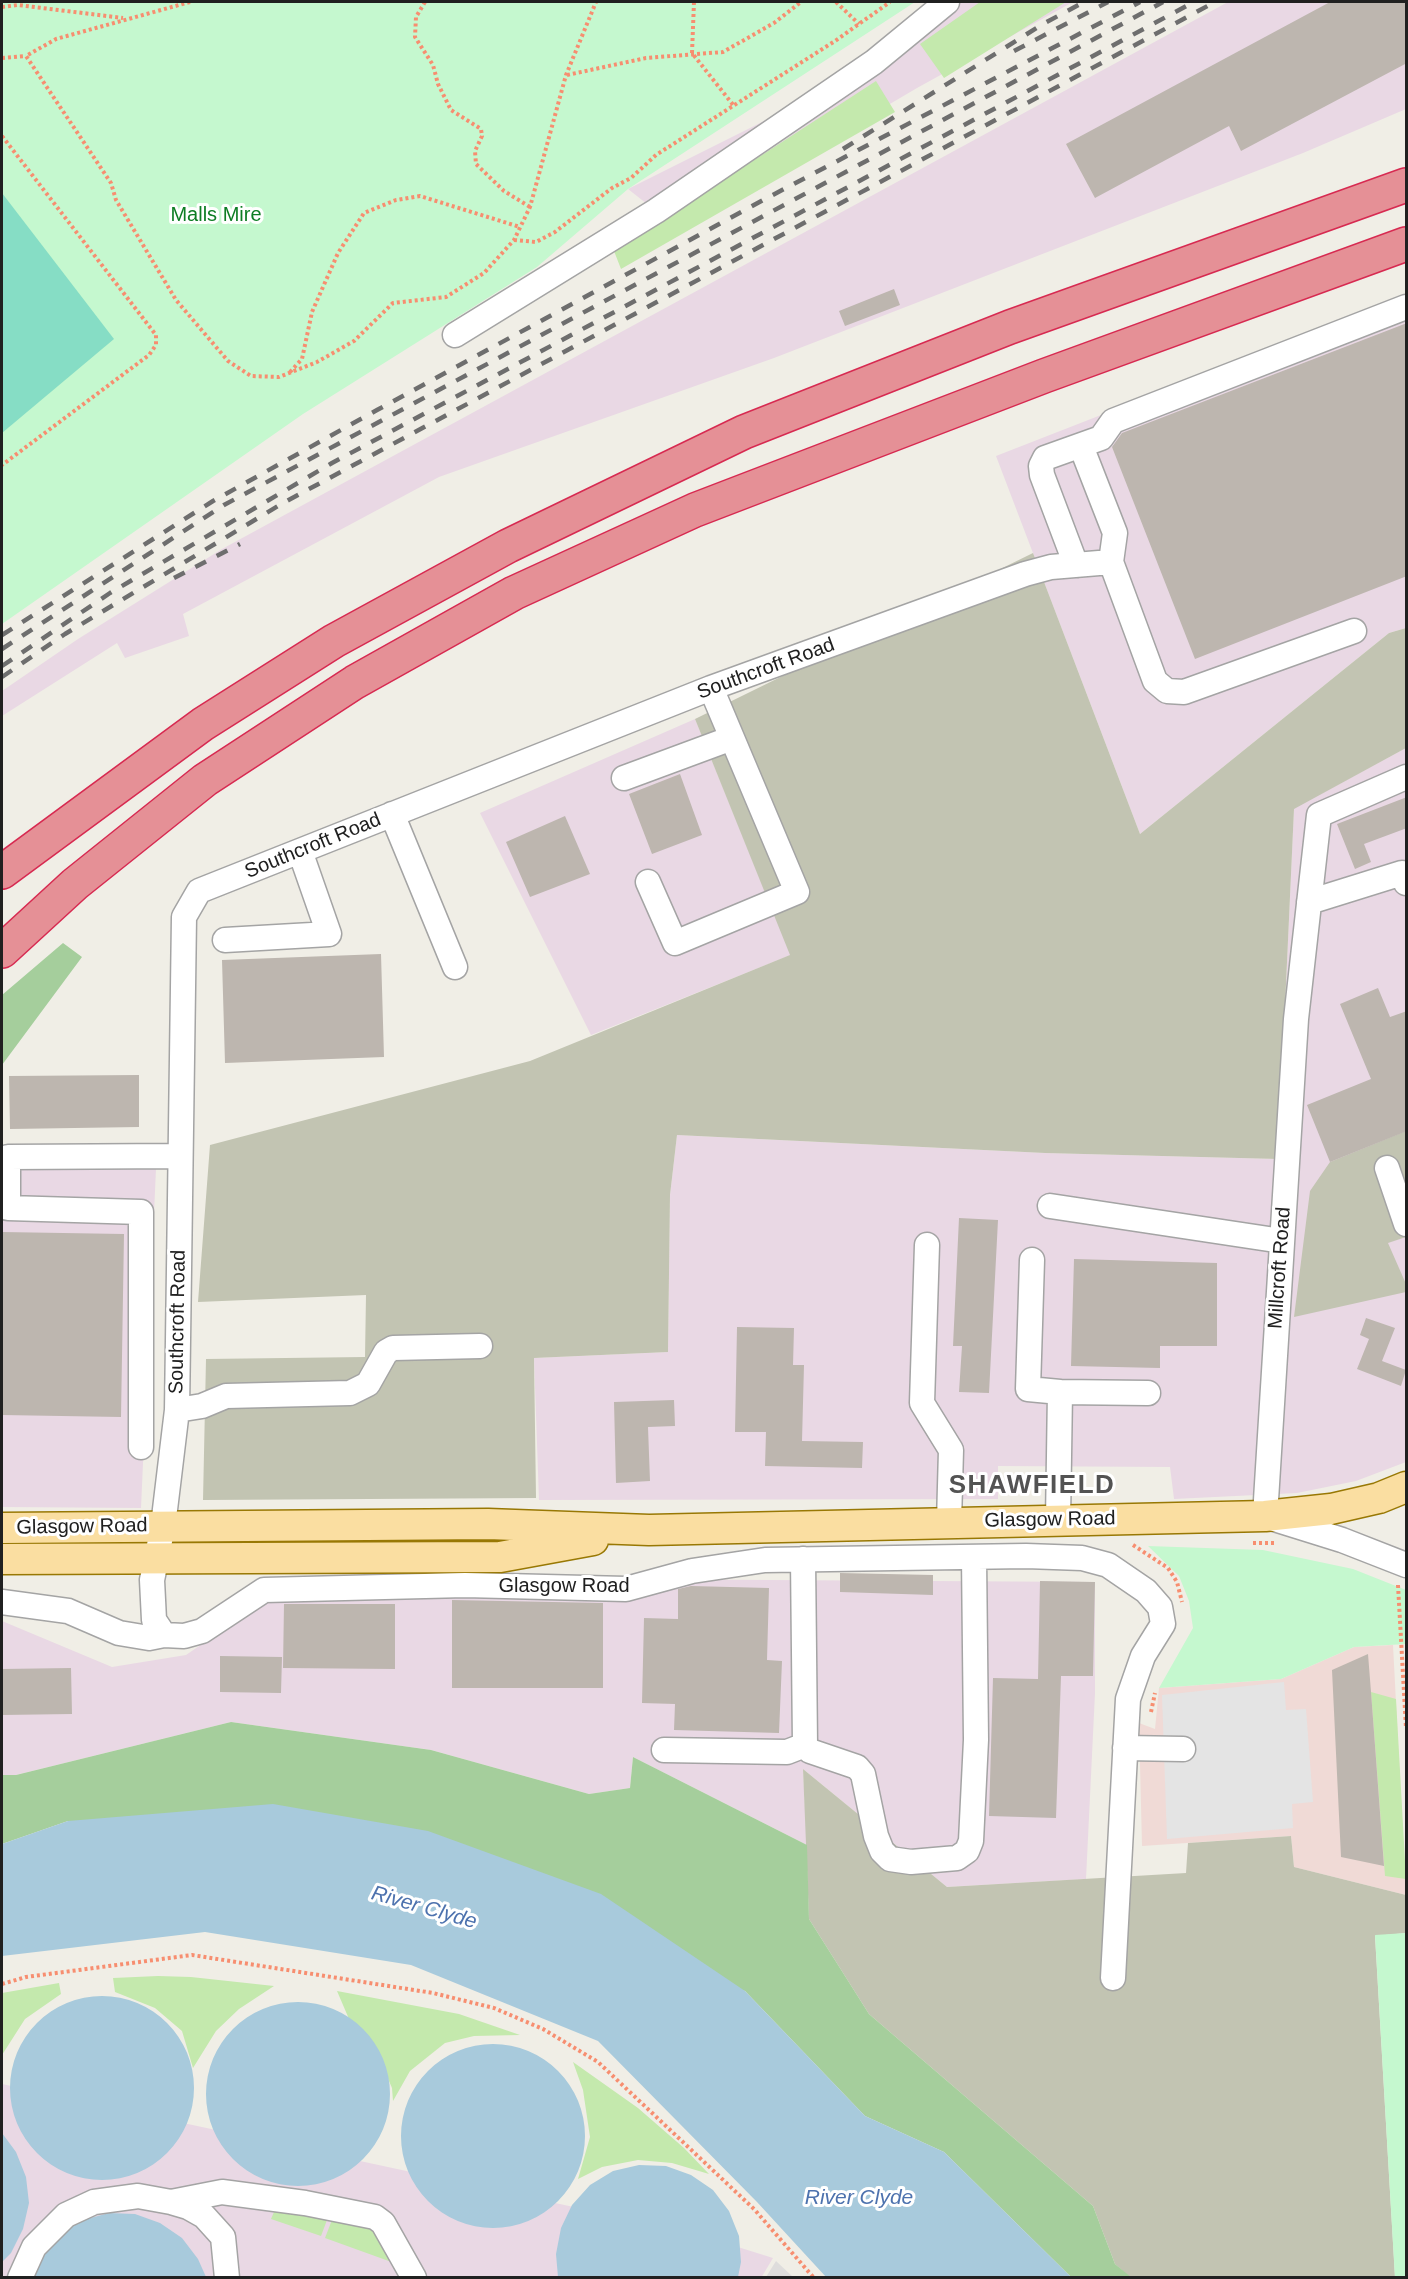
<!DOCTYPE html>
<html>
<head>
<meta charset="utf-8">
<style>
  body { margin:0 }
  #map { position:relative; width:1408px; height:2279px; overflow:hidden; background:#f0eee6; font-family:Arial,sans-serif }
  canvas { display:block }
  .frame { position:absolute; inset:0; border:3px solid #202020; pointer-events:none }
</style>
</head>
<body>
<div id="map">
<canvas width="1408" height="2279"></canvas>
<div class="frame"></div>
</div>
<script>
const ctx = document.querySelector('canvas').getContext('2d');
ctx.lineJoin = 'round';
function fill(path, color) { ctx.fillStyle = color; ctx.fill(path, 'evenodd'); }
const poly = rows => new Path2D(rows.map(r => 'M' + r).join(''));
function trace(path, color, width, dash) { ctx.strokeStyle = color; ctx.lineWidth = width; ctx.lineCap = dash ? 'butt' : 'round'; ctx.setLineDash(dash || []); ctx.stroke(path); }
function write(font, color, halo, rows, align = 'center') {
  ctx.font = font + ' Arial,sans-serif'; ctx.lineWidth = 6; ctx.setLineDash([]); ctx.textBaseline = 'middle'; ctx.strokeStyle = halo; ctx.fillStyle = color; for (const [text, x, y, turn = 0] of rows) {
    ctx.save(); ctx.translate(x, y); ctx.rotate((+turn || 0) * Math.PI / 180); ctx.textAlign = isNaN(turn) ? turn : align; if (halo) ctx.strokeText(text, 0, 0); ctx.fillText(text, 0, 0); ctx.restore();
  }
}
fill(poly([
  [776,2261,793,2277,766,2277]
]), '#dedddc');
fill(poly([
  [1393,1645,1406,1895,1294,1867,1291,1836,1142,1846,1139,1723,1155,1729,1159,1688,1281,1679,1354,1647]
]), '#f0dad6');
fill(poly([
  [933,2,1073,2,917,88,671,233,656,211,628,189,796,105],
  [1228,2,1406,2,1406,109,1303,153,774,358,439,477,183,614,189,636,125,658,117,643,2,716,2,691,78,639,222,549],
  [1406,296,1406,628,1389,633,1140,834,996,456],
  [695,719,791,955,591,1035,480,813],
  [1406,748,1406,1462,1356,1481,1297,1493,1174,1499,1170,1467,998,1466,998,1499,539,1500,534,1358,668,1352,670,1195,677,1135,1045,1153,1278,1159,1294,808],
  [2,1145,157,1146,141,1508,2,1507],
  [605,1579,1095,1582,1095,1693,1086,1879,947,1887,803,1769,807,1845,633,1757,630,1788,589,1794,431,1750,231,1722,16,1775,2,1775,2,1621,112,1667,186,1655,268,1599],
  [2,2084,690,2232,773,2258,761,2278,2,2278]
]), '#e9d8e4');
fill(poly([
  [1033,553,1140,834,1389,633,1406,628,1406,748,1294,809,1278,1159,1045,1153,677,1135,670,1195,668,1352,534,1358,536,1498,203,1500,206,1359,365,1357,366,1295,198,1302,210,1145,530,1061,790,955,695,719],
  [1406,1131,1406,1237,1388,1243,1406,1284,1406,1292,1294,1317,1310,1191,1330,1162],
  [803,1769,947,1887,1186,1873,1188,1843,1291,1836,1294,1867,1406,1895,1406,1933,1375,1936,1395,2277,1131,2278,1115,2264,1093,2206,869,2014,809,1919]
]), '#c2c4b2');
fill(poly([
  [980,2,1066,2,944,78,920,44],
  [876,81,895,112,621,269,614,251],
  [1371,1692,1396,1699,1406,1879,1385,1876],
  [158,1976,191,1977,274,1986,239,2009,216,2031,193,2068,182,2031,155,2008,115,1992,113,1978],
  [59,1983,61,1994,25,2019,2,2055,2,1993],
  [337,1991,459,2014,520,2035,474,2036,445,2043,410,2071,393,2101,392,2088,373,2044,349,2019],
  [573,2062,638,2108,684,2148,709,2174,672,2163,638,2160,602,2167,578,2179,590,2137,583,2090],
  [274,2212,330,2212,321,2236,271,2219],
  [335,2212,370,2219,397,2264,325,2238]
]), '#c4e9ad');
fill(poly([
  [63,943,82,957,2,1065,2,995],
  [231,1722,431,1750,589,1794,630,1788,633,1757,807,1845,809,1919,869,2014,1093,2206,1115,2264,1131,2277,1071,2277,944,2152,865,2116,745,1991,68,1821,2,1844,2,1775,16,1775]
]), '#a5ce9c');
fill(poly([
  [2,2,915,2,628,189,537,267,303,414,2,624],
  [1148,1546,1263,1550,1353,1569,1406,1590,1406,1644,1354,1647,1281,1679,1159,1688,1193,1628,1189,1601,1179,1576],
  [1406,1933,1406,2277,1395,2278,1375,1935]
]), '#c5f8cf');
fill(poly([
  [2,193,114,339,2,433]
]), '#86ddc5');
fill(poly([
  [1284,1682,1286,1710,1306,1709,1313,1802,1292,1804,1293,1828,1167,1839,1162,1695]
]), '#e4e4e4');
fill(poly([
  [273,1804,428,1831,601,1894,745,1991,865,2116,944,2152,1071,2277,826,2277,757,2202,598,2041,411,1965,205,1932,2,1956,2,1844,68,1821],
  '10 2088a92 92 0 1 1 184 0a92 92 0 1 1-184 0Z',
  '206 2094a92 92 0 1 1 184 0a92 92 0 1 1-184 0Z',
  '401 2136a92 92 0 1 1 184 0a92 92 0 1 1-184 0Z',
  [2,2133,16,2152,26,2177,29,2203,23,2229,11,2253,2,2262],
  [639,2165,666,2166,691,2175,713,2190,729,2211,739,2236,741,2262,738,2277,558,2277,556,2254,561,2228,572,2205,590,2185,613,2171],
  [109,2213,135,2214,160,2223,182,2238,198,2259,206,2277,30,2278,42,2253,60,2234,83,2220]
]), '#a8cadc');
fill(poly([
  [1330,2,1407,2,1407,63,1241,151,1229,126,1095,198,1066,144],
  [894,289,900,305,845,326,839,311],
  [1407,323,1407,576,1195,659,1112,447,1122,433],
  [680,774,702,835,652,854,629,794],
  [1407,797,1407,828,1364,844,1371,862,1355,869,1337,824],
  [565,816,590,874,530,897,506,842],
  [381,954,384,1057,225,1063,222,960],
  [1378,988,1390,1017,1407,1011,1407,1131,1330,1162,1307,1105,1371,1079,1340,1004],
  [139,1075,139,1127,10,1129,9,1076],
  [959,1218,998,1220,989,1393,959,1392,962,1346,953,1346],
  [2,1232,124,1234,121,1417,2,1415],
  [1074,1259,1217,1263,1217,1346,1160,1346,1160,1368,1071,1366],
  [1366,1318,1395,1328,1382,1361,1406,1370,1401,1386,1357,1369,1369,1339,1360,1335],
  [737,1327,794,1328,793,1365,804,1365,802,1441,863,1442,862,1468,765,1466,766,1432,735,1432],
  [674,1400,675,1426,648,1427,650,1481,616,1483,614,1402],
  [840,1573,933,1575,933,1595,840,1592],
  [1040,1581,1095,1582,1093,1676,1061,1676,1056,1818,989,1816,993,1678,1038,1679],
  [691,1586,769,1588,767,1660,782,1661,779,1733,674,1730,675,1704,642,1703,644,1618,678,1619,678,1589],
  [452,1600,603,1603,603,1688,452,1688],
  [284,1604,395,1604,395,1669,283,1668],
  [1368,1654,1371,1692,1384,1866,1341,1857,1332,1670],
  [220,1656,282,1657,281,1693,220,1692],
  [71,1668,72,1714,2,1715,2,1669]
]), '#bdb6af');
const minor = poly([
  [455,335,656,211,874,62,947,2],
  [1081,446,1115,533,1111,562],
  [1076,565,1042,475,1041,466,1045,458,1101,438,1113,421,1406,307],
  [1406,777,1319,815,1296,1019,1265,1516,1342,1540,1406,1565],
  [624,778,732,738],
  [392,814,455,967],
  [648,882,675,943,797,892,711,688],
  [1309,902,1402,873,1406,883],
  [225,940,329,934,300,851],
  [1387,1168,1406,1224],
  [1050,1206,1282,1241],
  [927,1245,922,1403,951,1450,949,1522],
  [1032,1260,1028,1389,1060,1392,1058,1520],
  [1060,1392,1148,1393],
  [177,1410,202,1406,226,1396,350,1393,368,1384,386,1352,393,1348,480,1346],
  [141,1447,141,1212,8,1208,8,1157,180,1156],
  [803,1559,805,1745,810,1751,857,1767,863,1774,876,1836,882,1851,890,1859,911,1862,957,1858,967,1851,971,1841,976,1740,974,1557],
  [2,1602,68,1611,119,1633,149,1638,164,1635],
  [1125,1748,1183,1749],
  [664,1750,787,1752,805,1745],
  [1113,1978,1128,1699,1143,1656,1163,1624,1160,1607,1146,1591,1108,1565,1082,1558,1026,1556,765,1560,692,1571,626,1589,465,1585,264,1590,202,1631,184,1636,164,1635,154,1620,152,1580,163,1526,177,1410,184,917,199,891,711,688,1025,574,1051,567,1111,562,1155,681,1167,691,1184,692,1354,631],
  [171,2202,222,2192,305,2203,375,2217,383,2223,414,2278],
  [20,2278,34,2247,66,2215,94,2202,138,2196,171,2202,188,2207,204,2216,223,2237,227,2278]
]);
const major = poly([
  [2,1528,488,1524,649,1530,1265,1516,1331,1509,1379,1498,1406,1487],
  [2,1559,500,1557,593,1540]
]);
const highway = poly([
  [2,872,203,724,334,641,508,546,744,432,1010,327,1406,185],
  [2,951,75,884,205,780,355,682,514,593,695,510,1044,376,1406,244]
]);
trace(minor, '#a4a4a4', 27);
trace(major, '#987804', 33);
trace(highway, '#d72a51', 36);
trace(poly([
  [190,2,56,39,26,56,111,183,116,200,176,300,228,361,251,376,279,377,317,362,354,341,393,303,446,297,484,273,514,240,530,207,566,75,596,2],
  [425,2,416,17,415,37,433,65,438,84,451,110,481,129,482,136,475,151,476,164,504,191,530,207],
  [694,2,692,53,734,106],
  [836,2,859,24],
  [2,7,18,5,123,18],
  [2,58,26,56],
  [567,75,646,58,723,52,774,23,801,2],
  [2,136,156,335,156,345,149,355,2,465],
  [514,240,536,242,555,232,612,188,631,178,656,155,835,41,890,2],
  [290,372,302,359,312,312,338,253,364,213,396,200,420,196,520,227],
  [1253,1543,1275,1543],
  [1133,1545,1168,1568,1177,1582,1182,1602],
  [1398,1585,1406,1728],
  [1151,1712,1155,1693],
  [2,1984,26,1977,192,1955,433,1993,494,2008,543,2029,598,2062,754,2209,814,2278]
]), '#f78e70', 4, [3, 3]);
trace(minor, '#fff', 24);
trace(major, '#fadea1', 30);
trace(highway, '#e59096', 33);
trace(poly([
  [1014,51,1108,2],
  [843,149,1043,24,1084,2],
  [174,578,240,544],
  [2,635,213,501,377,410,767,198,1140,2],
  [2,649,224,505,1163,2],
  [2,666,110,593,332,463,1194,2],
  [2,677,65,634,283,503,1215,2]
]), '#6e6e6e', 4.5, [12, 12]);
write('20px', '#0e7d24', '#fff', [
  ["Malls Mire",216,215]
]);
write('20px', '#202020', '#fff', [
  ["Southcroft Road",766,669,-20],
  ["Southcroft Road",313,846,-22],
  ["Millcroft Road",1280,1268,-86],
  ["Southcroft Road",178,1322,-89],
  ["Glasgow Road",1050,1520,-1],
  ["Glasgow Road",82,1527,-1],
  ["Glasgow Road",564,1586]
]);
write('italic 21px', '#4d72ae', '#fff', [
  ["River Clyde",424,1908,16],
  ["River Clyde",859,2198]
]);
ctx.letterSpacing = '1.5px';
write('bold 26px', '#535353', '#fff', [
  ["SHAWFIELD",1032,1486]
]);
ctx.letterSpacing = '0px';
</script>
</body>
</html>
